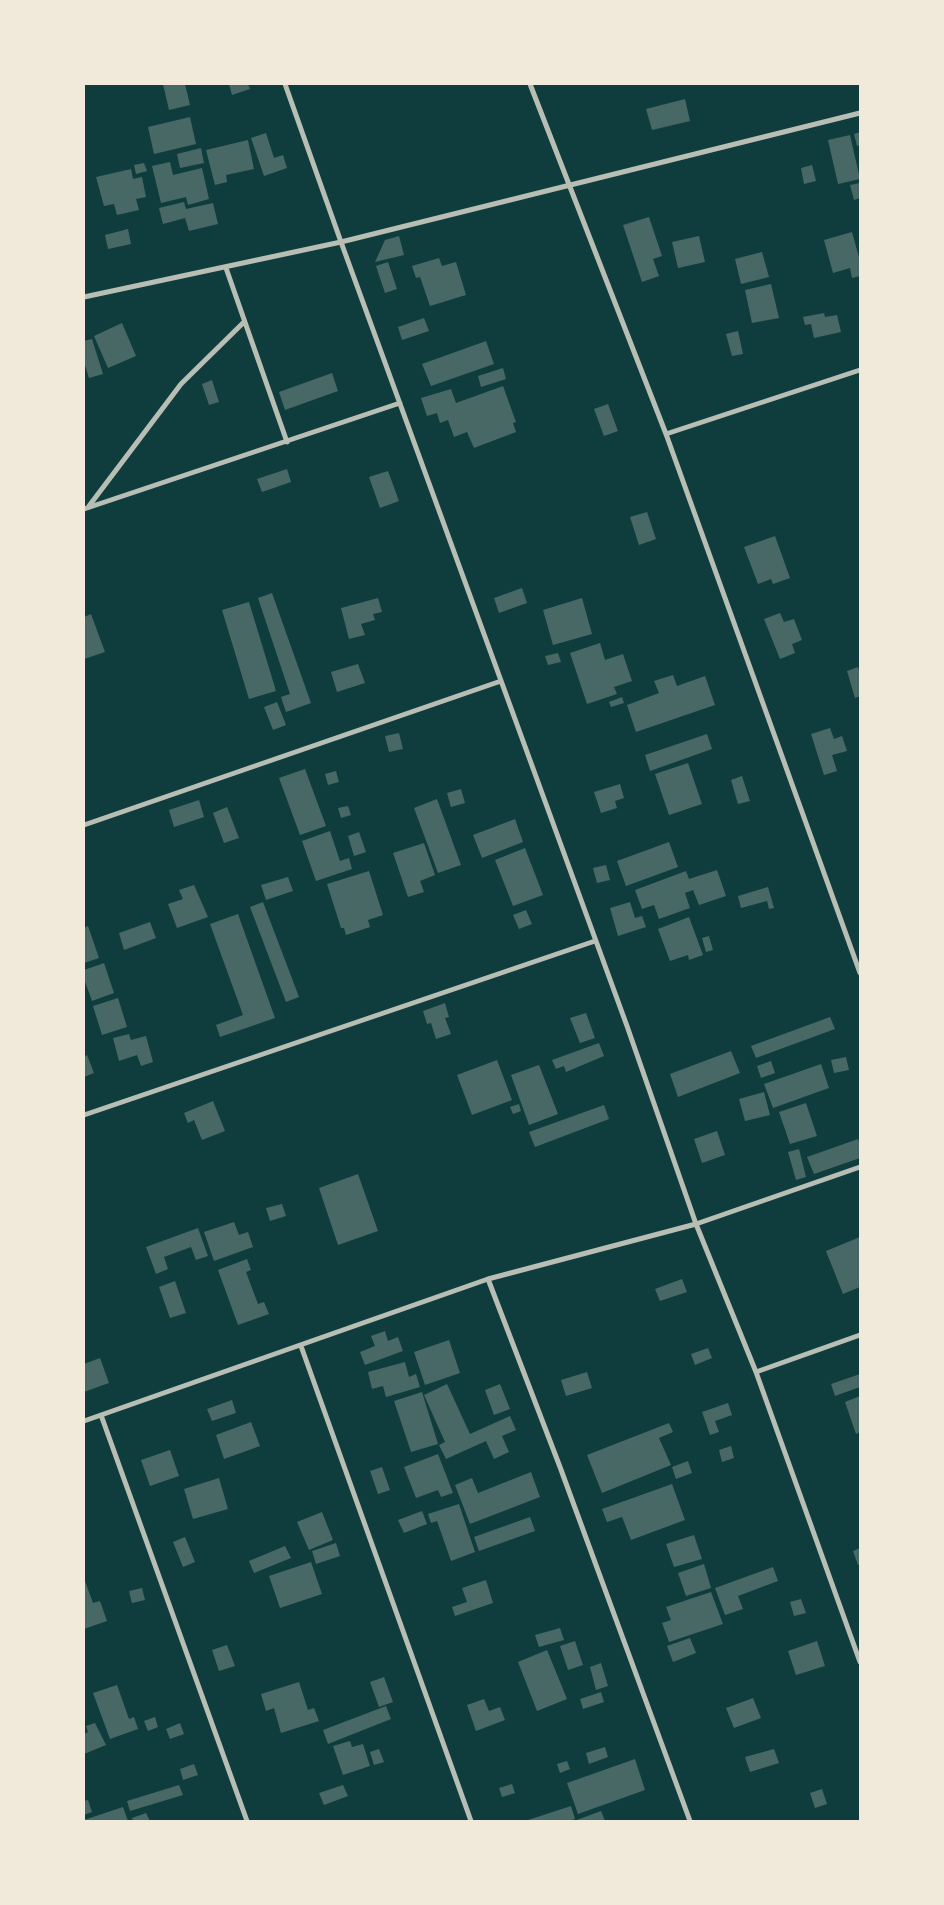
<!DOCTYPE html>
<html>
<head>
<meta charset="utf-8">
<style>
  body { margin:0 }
  #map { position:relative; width:944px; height:1905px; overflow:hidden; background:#0f3d3e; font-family:Lato,sans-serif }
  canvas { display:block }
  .frame { position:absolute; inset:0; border:85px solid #f1e9da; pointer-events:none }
</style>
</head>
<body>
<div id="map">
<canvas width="944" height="1905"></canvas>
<div class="frame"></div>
</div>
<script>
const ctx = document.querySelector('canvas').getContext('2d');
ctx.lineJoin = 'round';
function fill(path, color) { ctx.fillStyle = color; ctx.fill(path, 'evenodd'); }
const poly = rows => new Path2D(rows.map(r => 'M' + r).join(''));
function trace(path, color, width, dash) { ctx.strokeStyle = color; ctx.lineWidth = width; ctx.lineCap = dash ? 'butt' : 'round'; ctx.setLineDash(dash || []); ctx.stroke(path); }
fill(poly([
  [163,84,185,84,190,105,169,110],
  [229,84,248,84,250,89,232,95],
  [685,99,690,121,652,130,646,109],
  [190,117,196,144,154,154,148,127],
  [860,132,860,145,857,146,854,134],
  [266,133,274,158,283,155,287,168,264,176,251,138],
  [850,135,860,179,838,184,828,140],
  [248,140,254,169,226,175,227,182,215,185,206,150],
  [201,148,204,163,180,168,177,154],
  [170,162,173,175,202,168,209,199,188,205,186,197,161,203,152,166],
  [144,163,147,171,136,174,134,165],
  [812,165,816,181,804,184,801,168],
  [131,169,133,179,142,177,146,197,136,199,139,210,117,215,114,204,104,206,96,177],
  [860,183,860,198,854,200,850,185],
  [184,202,186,209,213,203,218,224,189,231,185,218,163,224,159,208],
  [649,217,662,256,653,259,659,276,642,282,623,225],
  [128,229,131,244,108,249,105,235],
  [852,232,860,261,860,276,852,278,850,268,833,273,824,240],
  [399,236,404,255,375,262,385,240],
  [699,236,705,262,678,268,672,242],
  [762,252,769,277,741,284,735,259],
  [439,258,442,266,456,262,466,295,430,306,420,277,416,278,412,266],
  [388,262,397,289,385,293,376,266],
  [771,284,779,318,752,323,745,290],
  [824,313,825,317,837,315,841,332,814,338,811,324,805,325,803,317],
  [424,318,429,331,402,340,398,327],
  [122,323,136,356,108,368,94,336],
  [738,331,743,354,732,356,726,334],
  [92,339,103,374,89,378,84,362,84,341],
  [486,341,494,364,431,386,422,364],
  [503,368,506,379,481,387,478,376],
  [332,373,338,391,285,410,279,392],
  [212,380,219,402,209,405,202,384],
  [503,386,516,422,513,423,516,432,474,448,467,432,454,437,448,420,440,423,437,413,427,416,421,398,451,389,456,403],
  [608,404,618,431,604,436,594,409],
  [287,469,291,482,262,492,257,479],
  [388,471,399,501,380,508,369,477],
  [647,512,656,539,639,545,630,517],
  [775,536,790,578,773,584,771,579,758,584,744,547],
  [522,588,527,603,499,613,494,598],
  [272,593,311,703,286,712,281,697,290,694,258,598],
  [378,598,382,612,373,614,375,620,361,624,365,635,349,639,341,608],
  [582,598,592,634,553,645,543,610],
  [249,602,276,691,249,699,222,610],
  [780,613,784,622,794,619,802,640,792,644,795,653,780,659,764,619],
  [91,614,105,652,84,659,84,617],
  [600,643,605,660,623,654,632,681,614,687,617,694,587,704,570,653],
  [558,653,561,662,548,665,545,656],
  [358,664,365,683,337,692,331,672],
  [858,667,860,674,860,696,855,698,847,671],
  [673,675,677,686,705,676,715,705,636,732,627,705,659,693,654,681],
  [622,697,624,703,611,707,609,702],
  [277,702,286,725,273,730,264,707],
  [830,728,834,739,842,736,847,751,832,755,837,771,824,775,811,734],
  [399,733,403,749,389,752,385,736],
  [707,734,712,749,650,771,645,755],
  [688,763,702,804,669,815,655,774],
  [305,769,326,826,300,835,279,778],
  [336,771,339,782,328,785,325,774],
  [742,776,750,801,738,804,731,780],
  [620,784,624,798,615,801,617,808,601,813,594,792],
  [461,789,465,803,451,807,447,793],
  [437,799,461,865,438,873,414,808],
  [199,800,204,817,174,827,169,810],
  [348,806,351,815,341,818,338,808],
  [227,807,239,838,224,843,213,813],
  [515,819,523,842,482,858,473,835],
  [330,831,340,861,349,858,352,869,316,881,302,841],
  [359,832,366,852,354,856,348,836],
  [669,842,678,867,626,886,617,861],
  [424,843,435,875,420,881,424,892,408,897,393,853],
  [525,848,543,895,513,906,495,860],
  [606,865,610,880,597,883,593,868],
  [717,870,726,896,699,905,693,890,685,893,690,908,659,919,654,905,642,909,635,890,686,871,689,879],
  [369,871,383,915,368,920,370,927,346,935,344,928,341,928,327,884],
  [288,877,293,891,266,900,261,885],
  [194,885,208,917,177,928,168,904,183,899,179,890],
  [768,887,774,908,769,909,767,901,741,908,738,896],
  [263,902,299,997,286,1002,250,907],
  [630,902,635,918,642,916,646,927,618,936,610,908],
  [526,910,532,924,519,929,513,915],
  [238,914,275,1018,220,1037,216,1025,243,1015,210,924],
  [689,917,703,955,689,960,688,955,670,961,658,929],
  [150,922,156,938,124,950,119,933],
  [88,926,99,958,84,963,84,928],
  [709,936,713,950,706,952,702,938],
  [104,963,114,993,92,1001,84,979,84,970],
  [118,998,127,1027,102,1035,93,1006],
  [445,1003,449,1017,445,1018,451,1034,436,1039,431,1023,427,1024,423,1011],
  [586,1013,595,1038,580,1043,570,1018],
  [830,1017,835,1029,756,1058,751,1046],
  [129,1034,131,1040,146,1036,153,1062,141,1066,137,1055,119,1061,113,1038],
  [599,1043,604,1056,566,1072,564,1066,556,1069,552,1060],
  [731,1051,740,1073,678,1097,670,1074],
  [87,1055,94,1073,84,1077,84,1057],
  [846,1057,849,1070,834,1073,831,1060],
  [497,1060,512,1100,472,1115,457,1075],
  [771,1061,775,1073,761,1078,757,1066],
  [821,1064,829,1088,773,1108,764,1084],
  [539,1065,558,1114,529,1125,511,1075],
  [764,1092,770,1115,745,1121,739,1099],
  [213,1101,225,1131,202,1140,194,1120,188,1123,184,1113],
  [806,1103,817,1136,790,1144,779,1112],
  [519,1104,521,1111,513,1114,510,1107],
  [604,1105,609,1119,535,1147,529,1132],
  [717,1131,725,1155,702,1163,694,1139],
  [858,1139,860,1145,860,1158,814,1174,807,1157],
  [799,1149,806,1177,796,1180,788,1152],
  [358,1174,378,1231,338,1245,319,1188],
  [282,1204,286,1216,270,1221,266,1208],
  [234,1222,239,1235,248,1232,253,1247,214,1261,204,1232],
  [198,1228,208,1256,196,1260,191,1247,164,1257,168,1269,156,1274,146,1247],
  [860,1237,860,1287,843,1294,826,1251],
  [247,1259,251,1270,246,1272,258,1304,264,1302,269,1314,238,1325,218,1270],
  [682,1279,687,1292,660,1301,655,1289],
  [175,1281,186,1313,170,1318,159,1287],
  [385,1331,388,1341,398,1337,403,1351,365,1365,360,1352,375,1346,371,1336],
  [449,1340,460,1373,425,1385,414,1352],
  [708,1348,712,1358,695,1365,691,1354],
  [100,1358,109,1383,84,1392,84,1364],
  [405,1362,409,1377,416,1374,420,1387,386,1397,383,1386,372,1389,368,1372],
  [587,1372,592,1388,566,1396,561,1380],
  [860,1374,860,1387,835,1396,831,1384],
  [447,1384,470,1434,510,1416,516,1430,502,1436,509,1452,494,1459,486,1441,446,1459,439,1445,445,1442,424,1395],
  [500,1384,510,1409,494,1415,485,1390],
  [422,1392,438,1444,411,1452,394,1401],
  [860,1396,860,1432,856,1434,845,1402],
  [232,1400,236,1413,212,1421,207,1409],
  [728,1403,732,1415,715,1421,719,1432,710,1435,702,1412],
  [251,1422,260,1446,224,1459,216,1435],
  [669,1423,673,1432,659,1438,671,1465,602,1493,587,1455],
  [731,1446,734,1458,722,1462,719,1450],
  [170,1450,179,1476,150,1486,141,1460],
  [438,1454,453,1493,441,1497,438,1490,416,1498,404,1467],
  [688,1461,692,1473,676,1479,672,1467],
  [382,1467,390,1490,378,1494,370,1471],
  [531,1472,540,1497,470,1524,455,1485,472,1478,478,1493],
  [219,1478,228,1509,193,1519,184,1489],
  [672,1484,685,1520,631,1540,622,1517,607,1522,602,1509],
  [459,1504,475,1552,451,1561,437,1521,431,1523,428,1514],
  [422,1511,427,1524,404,1533,398,1520],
  [322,1512,333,1540,309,1550,297,1522],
  [530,1517,535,1531,479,1551,474,1537],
  [694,1535,702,1559,674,1567,666,1544],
  [185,1537,195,1562,183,1567,173,1542],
  [336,1543,340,1556,316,1564,312,1551],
  [285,1546,291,1558,254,1573,249,1561],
  [860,1548,860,1564,858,1565,853,1551],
  [311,1562,322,1594,280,1608,269,1576],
  [704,1564,711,1588,686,1596,678,1573],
  [773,1567,778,1581,738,1596,743,1609,725,1615,715,1588],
  [486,1580,493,1603,455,1616,452,1607,467,1602,462,1588],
  [84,1581,85,1581,93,1603,100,1601,107,1621,84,1629],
  [142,1588,145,1600,132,1603,129,1591],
  [711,1592,723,1624,669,1642,662,1623,671,1620,666,1607],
  [801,1599,806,1613,794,1616,790,1602],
  [560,1628,564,1640,539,1647,535,1635],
  [690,1638,696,1653,673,1662,667,1646],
  [575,1641,583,1665,568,1670,560,1646],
  [817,1641,825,1666,796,1675,788,1651],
  [227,1645,235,1666,219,1671,212,1650],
  [547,1650,567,1699,537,1711,518,1662],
  [601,1663,608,1686,596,1690,590,1667],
  [384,1677,393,1702,379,1707,370,1682],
  [299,1682,308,1710,314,1708,319,1721,281,1733,274,1708,266,1711,261,1694],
  [117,1685,129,1719,134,1717,138,1729,110,1739,93,1693],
  [601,1692,604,1702,583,1709,580,1699],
  [753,1698,761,1718,734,1728,726,1708],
  [484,1699,489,1711,500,1707,505,1720,476,1731,467,1705],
  [386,1706,391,1719,328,1744,323,1730],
  [155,1717,158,1727,148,1731,144,1721],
  [95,1723,106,1745,84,1754,84,1734,88,1732,86,1726],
  [180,1723,184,1734,170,1739,166,1729],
  [350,1741,352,1747,363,1744,370,1766,343,1775,333,1746],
  [605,1747,608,1757,589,1764,586,1753],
  [379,1749,384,1762,374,1765,370,1752],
  [774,1749,779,1763,750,1772,745,1757],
  [635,1759,645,1790,578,1814,567,1783],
  [567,1761,570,1769,560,1773,557,1764],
  [194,1764,198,1775,183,1780,180,1769],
  [512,1784,515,1793,502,1797,499,1788],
  [179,1785,183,1795,130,1811,127,1801],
  [343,1785,348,1796,324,1805,319,1793],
  [822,1789,827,1804,815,1808,810,1793],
  [88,1800,92,1812,84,1815,84,1801],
  [571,1806,575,1819,568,1821,525,1821],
  [123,1807,128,1821,84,1821,84,1820],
  [601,1811,605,1821,574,1821],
  [146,1813,150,1821,133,1821,132,1818]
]), '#486865');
trace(poly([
  [285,84,341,242,627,1026,696,1224,756,1372,860,1662],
  [530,84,666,434,860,973],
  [226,268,287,442],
  [84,297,341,242,860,113],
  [666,434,860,370],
  [89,506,181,384,244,322],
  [84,509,400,403],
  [84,825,501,681],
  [84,1115,595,941],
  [488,1279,560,1467,690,1821],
  [301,1346,471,1821],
  [756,1372,860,1335],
  [101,1415,247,1821],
  [84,1421,488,1279,696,1224,860,1167]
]), '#b8beb3', 5);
</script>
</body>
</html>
